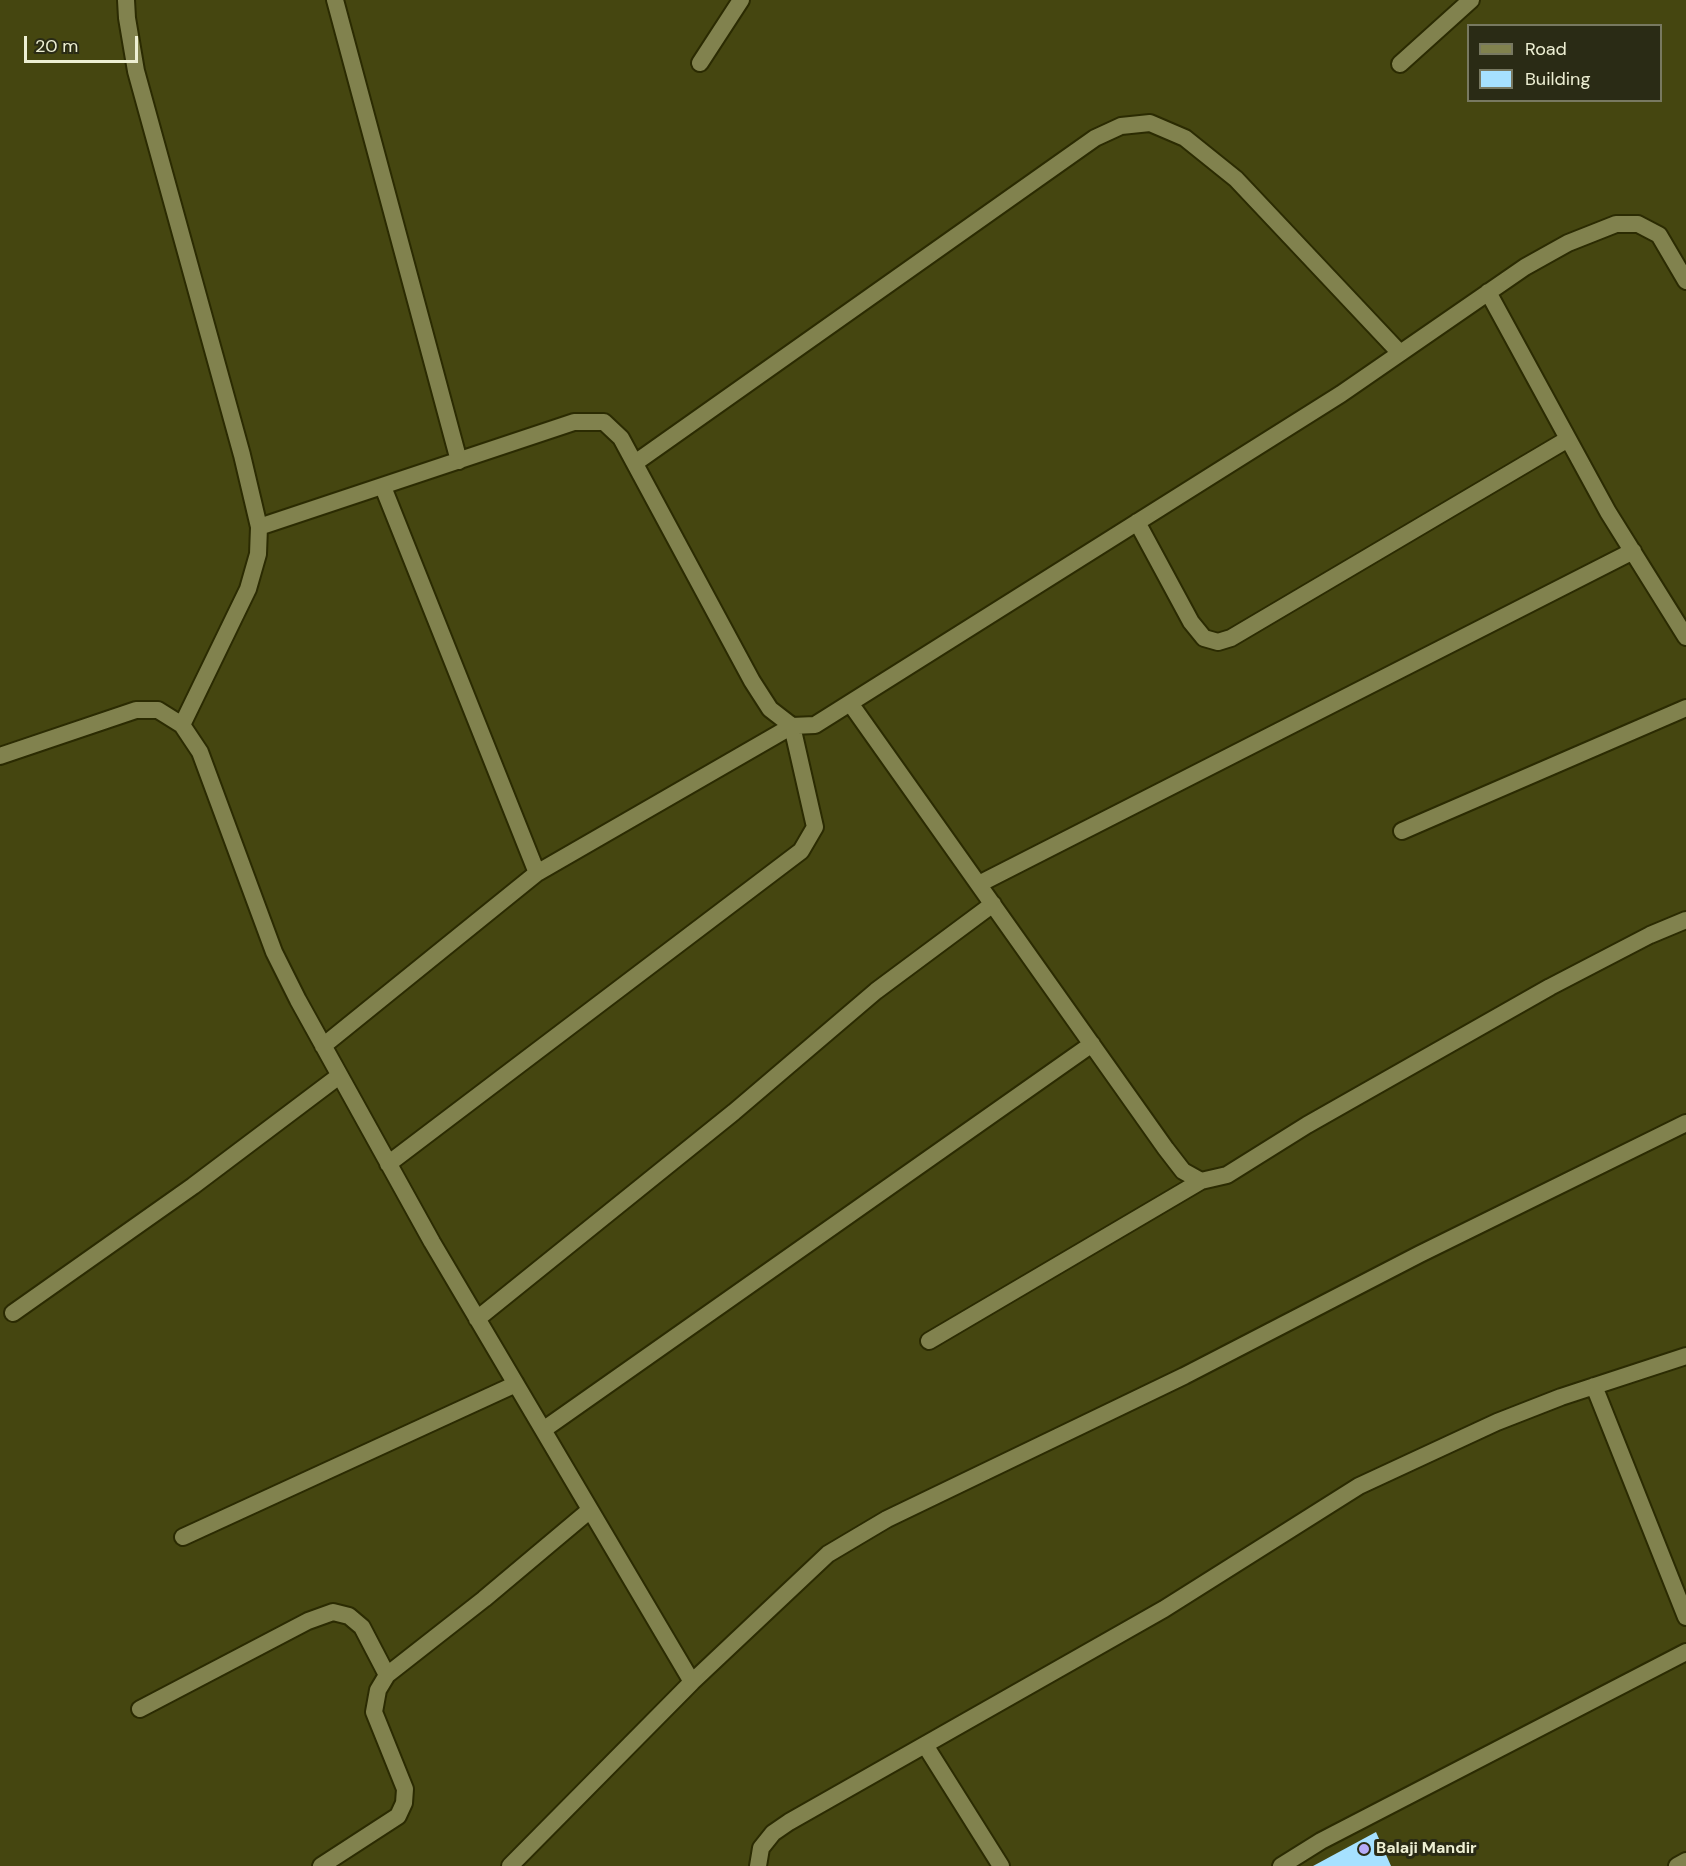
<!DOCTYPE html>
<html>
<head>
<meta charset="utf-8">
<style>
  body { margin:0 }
  #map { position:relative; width:1686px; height:1866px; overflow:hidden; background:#454610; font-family:"DM Sans",sans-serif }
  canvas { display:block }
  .legend { position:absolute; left:1467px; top:24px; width:195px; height:78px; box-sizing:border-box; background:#2a2b15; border:2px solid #787961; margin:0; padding:8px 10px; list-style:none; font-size:18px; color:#edefd3 }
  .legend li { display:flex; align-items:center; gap:12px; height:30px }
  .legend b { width:30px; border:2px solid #787961 }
  .scale { position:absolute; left:24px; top:36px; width:114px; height:27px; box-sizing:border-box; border:3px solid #edefd3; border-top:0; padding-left:8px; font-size:18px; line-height:21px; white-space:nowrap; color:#edefd3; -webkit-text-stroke:4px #2a2b15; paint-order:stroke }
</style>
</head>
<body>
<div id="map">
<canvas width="1686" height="1866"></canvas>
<ul class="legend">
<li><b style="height:8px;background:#81824e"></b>Road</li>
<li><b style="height:16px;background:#a6e1ff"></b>Building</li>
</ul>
<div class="scale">20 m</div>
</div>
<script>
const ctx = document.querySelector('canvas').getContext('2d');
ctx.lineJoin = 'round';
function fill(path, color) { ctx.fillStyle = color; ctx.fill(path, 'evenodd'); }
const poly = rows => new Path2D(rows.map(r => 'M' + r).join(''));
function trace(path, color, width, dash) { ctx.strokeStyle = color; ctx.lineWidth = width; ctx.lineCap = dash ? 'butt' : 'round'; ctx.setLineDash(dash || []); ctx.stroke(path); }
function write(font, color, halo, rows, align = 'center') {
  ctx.font = font + ' "DM Sans",sans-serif'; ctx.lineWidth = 6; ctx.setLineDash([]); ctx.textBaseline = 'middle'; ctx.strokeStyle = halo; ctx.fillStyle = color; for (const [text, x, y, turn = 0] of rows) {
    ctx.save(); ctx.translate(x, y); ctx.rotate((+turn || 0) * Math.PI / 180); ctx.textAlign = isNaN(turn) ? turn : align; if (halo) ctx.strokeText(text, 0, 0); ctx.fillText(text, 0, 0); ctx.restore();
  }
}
fill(poly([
  [1376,1832,1391,1866,1313,1866]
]), '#a6e1ff');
const minor = poly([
  [126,0,127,18,136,71,242,455,259,527,258,554,248,589,182,725],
  [335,0,459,461],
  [700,63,741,0],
  [1400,64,1471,0],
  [1488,292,1608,512,1686,637],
  [635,463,1095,138,1121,126,1150,123,1185,138,1236,179,1400,353],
  [383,487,537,873],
  [1137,522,1191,622,1204,638,1218,642,1231,638,1568,439],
  [259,527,574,422,604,422,621,438,752,681,770,709,792,726,815,725,1341,394,1525,267,1568,243,1616,224,1638,224,1659,235,1686,281],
  [850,703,1166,1149,1183,1171,1201,1181,1227,1175,1307,1125,1550,987,1650,935,1686,920],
  [0,756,136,710,158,710,182,725,200,752,274,952,298,1000,432,1242,692,1682],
  [1402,831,1686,708],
  [979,884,1633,551],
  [323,1046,537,873,792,726,815,827,801,851,388,1164],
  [13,1313,193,1186,339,1076],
  [477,1319,734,1112,876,991,993,904],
  [929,1341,1201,1181],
  [1594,1386,1686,1617],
  [543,1430,1092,1044],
  [183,1537,516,1384],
  [140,1709,308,1621,333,1612,349,1616,362,1627,387,1675],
  [925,1745,1001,1866],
  [321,1866,398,1816,404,1803,405,1789,374,1712,378,1690,387,1675,484,1599,590,1510],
  [510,1866,692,1682,828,1554,887,1519,1184,1376,1420,1254,1686,1123],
  [758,1866,761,1848,773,1833,789,1822,1164,1609,1359,1486,1497,1422,1561,1397,1686,1356],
  [1281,1866,1321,1841,1686,1652],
  [1677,1866,1686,1861]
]);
trace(minor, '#2b2b02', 20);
trace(minor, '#81824e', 16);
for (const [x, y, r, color] of [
  [1364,1849,6,"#b6acf8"]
]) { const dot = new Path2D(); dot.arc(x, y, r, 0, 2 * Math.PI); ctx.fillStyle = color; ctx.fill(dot); trace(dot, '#2a2b15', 2); }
write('bold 16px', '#edefd3', '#2a2b15', [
  ["Balaji Mandir",1376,1849]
], 'left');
</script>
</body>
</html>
